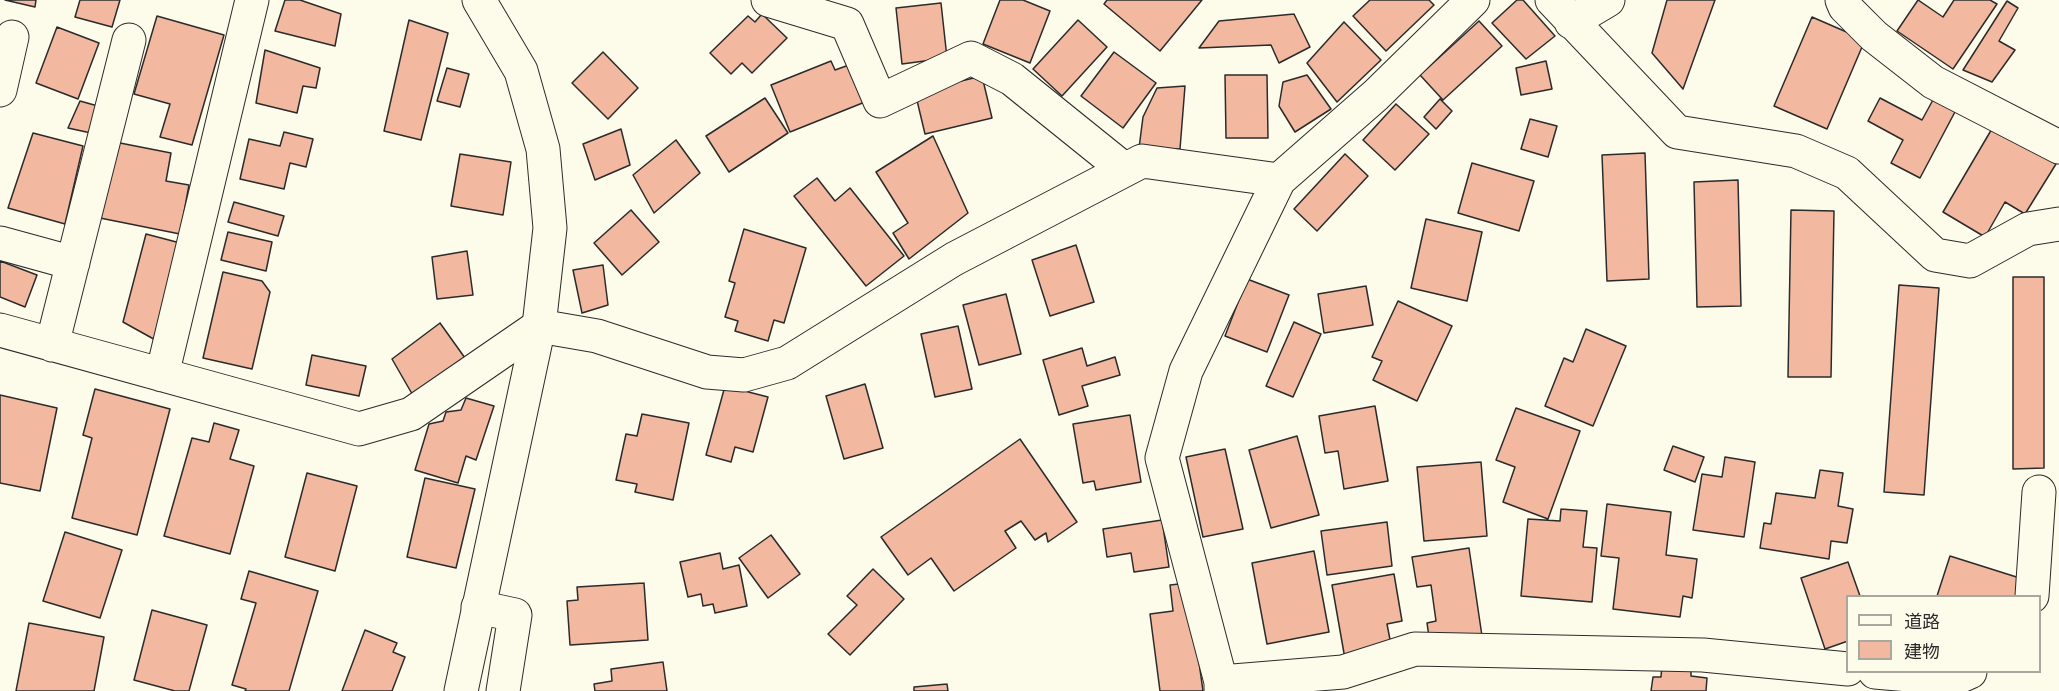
<!DOCTYPE html>
<html>
<head>
<meta charset="utf-8">
<style>
  body { margin:0 }
  #map { position:relative; width:2059px; height:691px; overflow:hidden; background:#fdfbea; font-family:"Open Sans","Noto Sans JP",sans-serif }
  canvas { display:block }
  .legend { position:absolute; left:1846px; top:595px; width:195px; height:78px; box-sizing:border-box; background:#fdfbea; border:2px solid #a9a89e; margin:0; padding:8px 10px; list-style:none; font-size:18px; color:#2b2b2b }
  .legend li { display:flex; align-items:center; gap:12px; height:30px }
  .legend b { width:30px; border:2px solid #a9a89e }
</style>
</head>
<body>
<div id="map">
<canvas width="2059" height="691"></canvas>
<ul class="legend">
<li><b style="height:8px;background:#fdfbea"></b>道路</li>
<li><b style="height:16px;background:#f2b8a0"></b>建物</li>
</ul>
</div>
<script>
const ctx = document.querySelector('canvas').getContext('2d');
ctx.lineJoin = 'round';
function fill(path, color) { ctx.fillStyle = color; ctx.fill(path, 'evenodd'); }
const poly = rows => new Path2D(rows.map(r => 'M' + r).join(''));
function trace(path, color, width, dash) { ctx.strokeStyle = color; ctx.lineWidth = width; ctx.lineCap = dash ? 'butt' : 'round'; ctx.setLineDash(dash || []); ctx.stroke(path); }
const building = poly([
  [5,0,36,0,35,7,5,0],
  [80,0,120,0,112,27,75,17,80,0],
  [285,0,300,0,341,14,335,46,275,31,285,0],
  [1000,0,1023,0,1050,11,1030,63,983,44,1000,0],
  [1107,0,1202,0,1160,51,1104,4,1107,0],
  [1370,0,1429,0,1434,5,1386,51,1353,16,1370,0],
  [1517,0,1523,0,1555,36,1526,59,1492,23,1517,0],
  [1667,0,1715,0,1683,89,1652,53,1667,0],
  [1918,0,1943,17,1954,0,1990,0,1997,4,1953,69,1897,31,1918,0],
  [2007,1,2018,8,1999,41,2015,50,1992,82,1963,70,2007,1],
  [941,3,947,58,902,64,896,8,941,3],
  [762,14,787,38,752,73,742,63,731,74,710,53,748,16,755,22,762,14],
  [1294,14,1310,47,1279,63,1271,45,1199,48,1219,21,1294,14],
  [157,16,224,35,192,145,160,137,170,104,134,94,157,16],
  [1812,17,1865,40,1827,129,1774,106,1812,17],
  [409,20,448,33,421,140,384,131,409,20],
  [1078,20,1107,47,1062,96,1033,69,1078,20],
  [1479,21,1502,46,1443,100,1420,75,1479,21],
  [1344,22,1381,60,1337,102,1307,63,1344,22],
  [57,27,99,43,78,99,36,83,57,27],
  [265,50,320,68,316,88,303,86,297,113,256,103,265,50],
  [603,52,638,88,608,119,572,83,603,52],
  [1114,52,1156,83,1123,128,1081,96,1114,52],
  [831,61,835,70,849,65,865,102,790,132,771,85,831,61],
  [1546,61,1552,89,1521,95,1516,68,1546,61],
  [447,68,469,74,460,107,437,101,447,68],
  [1225,75,1267,75,1268,138,1226,138,1225,75],
  [1307,75,1331,109,1295,132,1279,106,1283,82,1307,75],
  [982,76,992,118,925,134,915,92,982,76],
  [1185,86,1180,149,1139,148,1143,117,1157,88,1185,86],
  [765,98,788,133,729,172,706,136,765,98],
  [1880,98,1922,120,1934,98,1956,110,1920,178,1891,163,1903,140,1868,121,1880,98],
  [1440,99,1452,111,1436,129,1424,117,1440,99],
  [80,101,105,108,100,135,68,128,80,101],
  [1396,104,1429,134,1395,170,1363,140,1396,104],
  [1530,119,1557,126,1548,157,1521,149,1530,119],
  [1993,127,2056,164,2025,214,2005,202,1985,237,1943,212,1993,127],
  [621,129,630,165,595,180,583,144,621,129],
  [284,132,313,139,306,167,290,163,284,189,240,179,249,139,280,146,284,132],
  [33,133,83,146,65,224,8,208,33,133],
  [933,136,968,213,909,259,893,233,908,223,876,172,933,136],
  [676,140,700,173,654,213,633,175,676,140],
  [115,142,171,153,166,181,189,185,180,234,100,218,115,142],
  [1645,153,1649,279,1607,281,1602,155,1645,153],
  [460,154,511,162,503,215,451,206,460,154],
  [1345,154,1368,176,1317,231,1294,209,1345,154],
  [1472,163,1534,181,1519,231,1458,213,1472,163],
  [817,178,835,201,850,188,904,256,866,286,794,196,817,178],
  [1738,180,1741,306,1697,307,1694,182,1738,180],
  [234,202,284,216,278,236,228,222,234,202],
  [631,210,659,242,622,275,594,243,631,210],
  [1791,210,1834,211,1831,377,1788,377,1791,210],
  [1426,219,1482,232,1467,301,1411,288,1426,219],
  [744,229,806,248,784,323,774,320,768,341,735,331,738,321,725,317,735,283,729,281,744,229],
  [228,232,272,242,266,271,221,260,228,232],
  [146,234,184,244,159,342,123,322,146,234],
  [1076,245,1094,302,1050,316,1032,260,1076,245],
  [467,251,473,295,437,299,432,257,467,251],
  [0,261,37,275,25,307,0,297,0,261],
  [603,265,608,305,582,313,573,270,603,265],
  [223,272,262,281,270,292,252,369,203,358,223,272],
  [2013,277,2044,277,2044,468,2013,469,2013,277],
  [1247,279,1289,295,1267,352,1225,336,1247,279],
  [1899,285,1939,288,1924,495,1884,492,1899,285],
  [1366,286,1373,325,1324,333,1318,294,1366,286],
  [1006,294,1021,354,979,365,963,305,1006,294],
  [1398,301,1452,326,1417,401,1373,380,1382,361,1372,357,1398,301],
  [1294,322,1321,334,1293,397,1266,386,1294,322],
  [440,323,465,358,415,399,392,359,440,323],
  [958,326,972,389,935,397,921,334,958,326],
  [1586,329,1626,346,1593,426,1545,406,1564,358,1573,362,1586,329],
  [1082,348,1087,366,1115,357,1120,375,1082,386,1088,406,1059,415,1043,360,1082,348],
  [312,355,366,366,359,396,306,385,312,355],
  [865,384,883,448,844,459,826,396,865,384],
  [725,386,768,397,753,452,735,447,731,462,706,455,725,386],
  [95,389,170,409,137,535,72,518,92,438,83,435,95,389],
  [0,395,57,408,40,491,0,483,0,395],
  [466,398,494,406,476,460,466,456,458,483,415,470,429,424,443,421,446,412,461,410,466,398],
  [1375,406,1388,481,1344,489,1338,451,1325,453,1319,416,1375,406],
  [1516,408,1580,431,1548,519,1503,502,1515,467,1496,460,1516,408],
  [642,414,689,423,673,500,635,492,637,484,616,480,626,434,637,436,642,414],
  [1130,415,1141,482,1096,490,1094,481,1083,483,1073,424,1130,415],
  [214,423,239,430,230,459,254,466,230,554,164,536,192,438,209,442,214,423],
  [1297,436,1319,515,1271,528,1249,450,1297,436],
  [1020,439,1077,522,1048,542,1046,533,1035,540,1021,521,1005,531,1016,548,954,591,931,558,908,575,881,537,1020,439],
  [1673,446,1704,457,1695,482,1664,470,1673,446],
  [1225,449,1243,529,1203,537,1186,457,1225,449],
  [1725,457,1755,462,1744,537,1693,530,1702,474,1722,477,1725,457],
  [1481,462,1487,536,1424,541,1417,467,1481,462],
  [1820,470,1843,473,1838,506,1853,509,1847,543,1831,541,1829,559,1760,548,1764,523,1771,524,1776,493,1815,498,1820,470],
  [307,473,357,486,335,571,285,557,307,473],
  [425,478,475,489,456,568,407,557,425,478],
  [1607,504,1671,512,1666,555,1697,559,1692,598,1683,596,1680,617,1613,609,1619,558,1601,556,1607,504],
  [1561,509,1587,511,1583,547,1597,548,1592,602,1521,596,1528,519,1560,521,1561,509],
  [1162,520,1169,567,1134,572,1131,553,1107,557,1103,529,1162,520],
  [1387,522,1392,566,1327,575,1321,531,1387,522],
  [65,532,122,550,100,618,43,601,65,532],
  [771,535,800,574,768,598,739,558,771,535],
  [1469,548,1482,636,1430,644,1427,623,1436,621,1431,585,1417,587,1412,557,1469,548],
  [1314,551,1329,632,1267,644,1252,563,1314,551],
  [720,553,723,569,739,565,747,606,715,613,713,604,703,606,701,594,688,597,680,562,720,553],
  [1950,556,2026,580,2021,596,1937,596,1950,556],
  [1848,562,1860,596,1848,596,1848,641,1825,649,1801,578,1848,562],
  [873,569,904,599,850,655,828,634,857,605,847,596,873,569],
  [249,571,318,591,289,691,245,691,246,689,232,685,256,603,241,599,249,571],
  [1394,574,1402,621,1387,624,1392,650,1345,659,1332,585,1394,574],
  [644,583,648,640,570,645,567,601,578,600,577,587,644,583],
  [1188,583,1203,691,1160,691,1150,614,1173,611,1170,585,1188,583],
  [152,610,207,625,189,691,175,691,134,680,152,610],
  [29,623,104,637,94,691,16,691,29,623],
  [365,630,397,643,393,652,405,657,392,691,342,691,365,630],
  [663,662,667,691,595,691,594,684,612,681,611,669,663,662],
  [1662,664,1691,666,1691,676,1707,678,1706,691,1651,691,1653,677,1661,677,1662,664],
  [947,684,948,691,914,691,914,687,947,684]
]);
fill(building, '#f2b8a0');
trace(building, '#2b2b2b', 1.5);
const minor = poly([
  [768,0,847,24,880,101,971,58,1012,79,1125,170],
  [1552,0,1677,132,1796,151,1847,173,1935,255,1970,261,2028,229,2059,224],
  [1842,0,1845,7,1874,36,1933,82,2059,147],
  [1571,22,1608,0],
  [0,90,12,37],
  [0,243,73,263],
  [0,330,359,429,411,414,539,326,597,336,707,372,744,375,787,363,954,259,1142,161,1279,180],
  [52,345,129,40],
  [162,375,252,0],
  [2032,596,2039,492],
  [478,607,515,615,503,691],
  [1875,672,1954,679,1970,672],
  [1221,682,1343,672,1415,649,1703,655,1848,669],
  [1221,691,1221,682,1162,458,1186,371,1279,180,1376,95,1473,0]
]);
const tertiary = poly([
  [461,691,539,326,550,228,543,149,521,71,479,0]
]);
trace(minor, '#2b2b2b', 35);
trace(tertiary, '#2b2b2b', 35);
trace(minor, '#fdfbea', 33);
trace(tertiary, '#fdfbea', 33);
</script>
</body>
</html>
